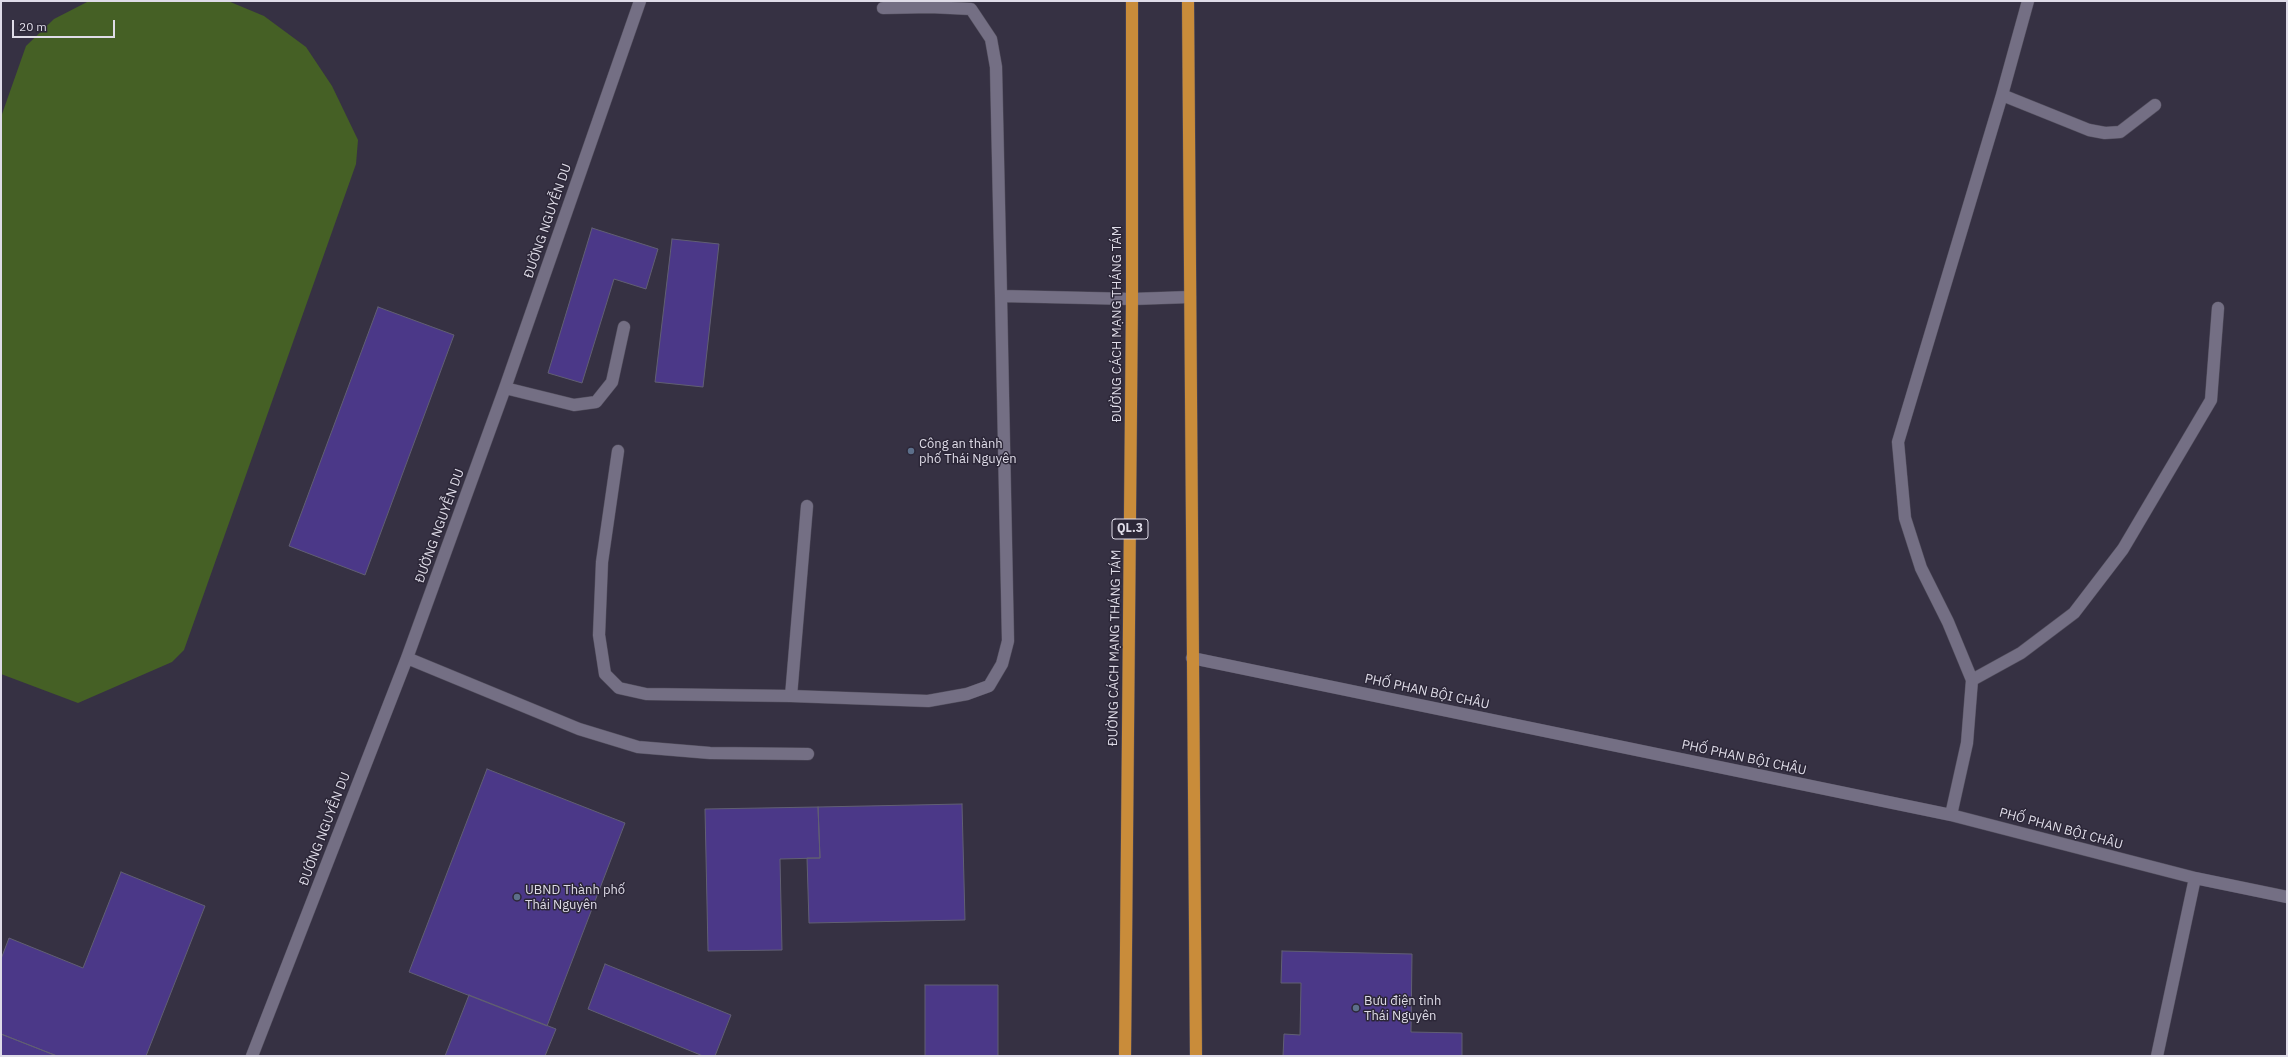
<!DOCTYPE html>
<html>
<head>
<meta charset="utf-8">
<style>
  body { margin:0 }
  #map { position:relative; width:2288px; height:1057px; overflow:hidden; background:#363143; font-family:"IBM Plex Sans",sans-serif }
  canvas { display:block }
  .frame { position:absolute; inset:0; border:2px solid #dfdce8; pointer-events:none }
  .scale { position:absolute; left:12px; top:20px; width:103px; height:18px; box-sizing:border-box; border:2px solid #dfdce8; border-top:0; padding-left:5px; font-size:12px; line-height:14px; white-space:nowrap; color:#dfdce8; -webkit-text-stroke:3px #2c2738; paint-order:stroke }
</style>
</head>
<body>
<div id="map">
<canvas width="2288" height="1057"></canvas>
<div class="frame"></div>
<div class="scale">20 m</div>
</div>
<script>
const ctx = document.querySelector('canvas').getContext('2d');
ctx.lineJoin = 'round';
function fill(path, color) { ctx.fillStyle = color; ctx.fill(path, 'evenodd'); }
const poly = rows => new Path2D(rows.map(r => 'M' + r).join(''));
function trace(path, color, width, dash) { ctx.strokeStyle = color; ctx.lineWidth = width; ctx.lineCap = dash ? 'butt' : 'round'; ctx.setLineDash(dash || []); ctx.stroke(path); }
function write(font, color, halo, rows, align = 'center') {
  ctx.font = font + ' "IBM Plex Sans",sans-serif'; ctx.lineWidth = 3; ctx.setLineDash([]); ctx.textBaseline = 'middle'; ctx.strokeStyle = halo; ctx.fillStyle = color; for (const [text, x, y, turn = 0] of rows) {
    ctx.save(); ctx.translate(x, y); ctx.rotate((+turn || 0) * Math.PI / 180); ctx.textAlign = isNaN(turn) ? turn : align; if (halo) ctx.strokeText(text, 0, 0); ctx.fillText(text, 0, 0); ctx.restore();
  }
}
fill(poly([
  [89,1,228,1,264,16,306,47,332,86,358,140,356,164,184,650,172,662,78,703,1,674,1,117,26,46,54,19]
]), '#456025');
const building = poly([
  [592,228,658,249,646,289,614,279,582,383,548,373,592,228],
  [672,239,719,244,703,387,655,382,672,239],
  [378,307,454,335,365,575,289,546,378,307],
  [487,769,625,823,547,1026,409,972,487,769],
  [962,804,965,920,809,923,807,858,820,858,818,807,962,804],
  [818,807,820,858,780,859,782,950,708,951,705,809,818,807],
  [121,872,205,906,146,1056,57,1056,1,1034,1,959,9,938,83,968,121,872],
  [1282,951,1412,954,1411,1032,1462,1033,1462,1056,1283,1056,1284,1034,1300,1035,1301,983,1281,983,1282,951],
  [605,964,731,1015,715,1056,703,1056,588,1009,605,964],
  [925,985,998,985,998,1056,925,1056,925,985],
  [469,995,556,1029,545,1056,445,1056,469,995],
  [1,1034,57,1056,1,1056,1,1034]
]);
fill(building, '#4b3888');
trace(building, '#615f73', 1);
const minor = poly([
  [883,8,930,7,971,9,991,39,996,67,1001,296,1132,299,1190,297],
  [2002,95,2089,130,2105,133,2120,132,2155,105],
  [505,388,574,405,596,402,612,382,624,327],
  [618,451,602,562,599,635,605,674,619,688,646,694,791,696,928,701,967,694,989,686,1002,664,1008,641,1001,296],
  [407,658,579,729,638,747,710,753,808,754],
  [1192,658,1951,815,2195,878,2287,897],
  [1972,680,2021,653,2074,613,2123,549,2211,400,2218,308],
  [791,696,807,506],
  [1951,815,1967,743,1972,680,1948,622,1921,568,1905,518,1898,442,2002,95,2028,1],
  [252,1056,407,658,505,388,640,1],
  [2157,1056,2195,878]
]);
const highway = poly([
  [1188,1,1196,1056],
  [1125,1056,1132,299,1132,1]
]);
trace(minor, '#534f5e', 13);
trace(highway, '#534f5e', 13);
trace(minor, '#746f84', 12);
trace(highway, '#c98c3a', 12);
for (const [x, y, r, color] of [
  [911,451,4,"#5c6f8a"],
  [517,897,4,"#5c6f8a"],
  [1356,1008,4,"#5c6f8a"]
]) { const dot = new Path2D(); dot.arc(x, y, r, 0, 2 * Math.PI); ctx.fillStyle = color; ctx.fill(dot); trace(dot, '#2c2738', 1.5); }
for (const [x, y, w] of [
  [1130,529,36]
]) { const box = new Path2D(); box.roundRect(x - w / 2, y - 10, w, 20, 3); ctx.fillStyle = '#2c2738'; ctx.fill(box); trace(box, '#dfdce8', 1); }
write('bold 12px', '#dfdce8', null, [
  ["QL.3",1130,529]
]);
write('13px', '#dfdce8', '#2c2738', [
  ["ĐƯỜNG NGUYỄN DU",548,221,-71],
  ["ĐƯỜNG CÁCH MẠNG THÁNG TÁM",1117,324,-90],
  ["ĐƯỜNG NGUYỄN DU",440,526,-70],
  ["ĐƯỜNG CÁCH MẠNG THÁNG TÁM",1115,648,-89],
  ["PHỐ PHAN BỘI CHÂU",1427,692,12],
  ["PHỐ PHAN BỘI CHÂU",1744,758,12],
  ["ĐƯỜNG NGUYỄN DU",325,829,-69],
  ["PHỐ PHAN BỘI CHÂU",2061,829,15]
]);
write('13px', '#dfdce8', '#2c2738', [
  ["Công an thành",919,444],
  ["phố Thái Nguyên",919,459],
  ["UBND Thành phố",525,890],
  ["Thái Nguyên",525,905],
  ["Bưu điện tỉnh",1364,1001],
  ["Thái Nguyên",1364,1016]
], 'left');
</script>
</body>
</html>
